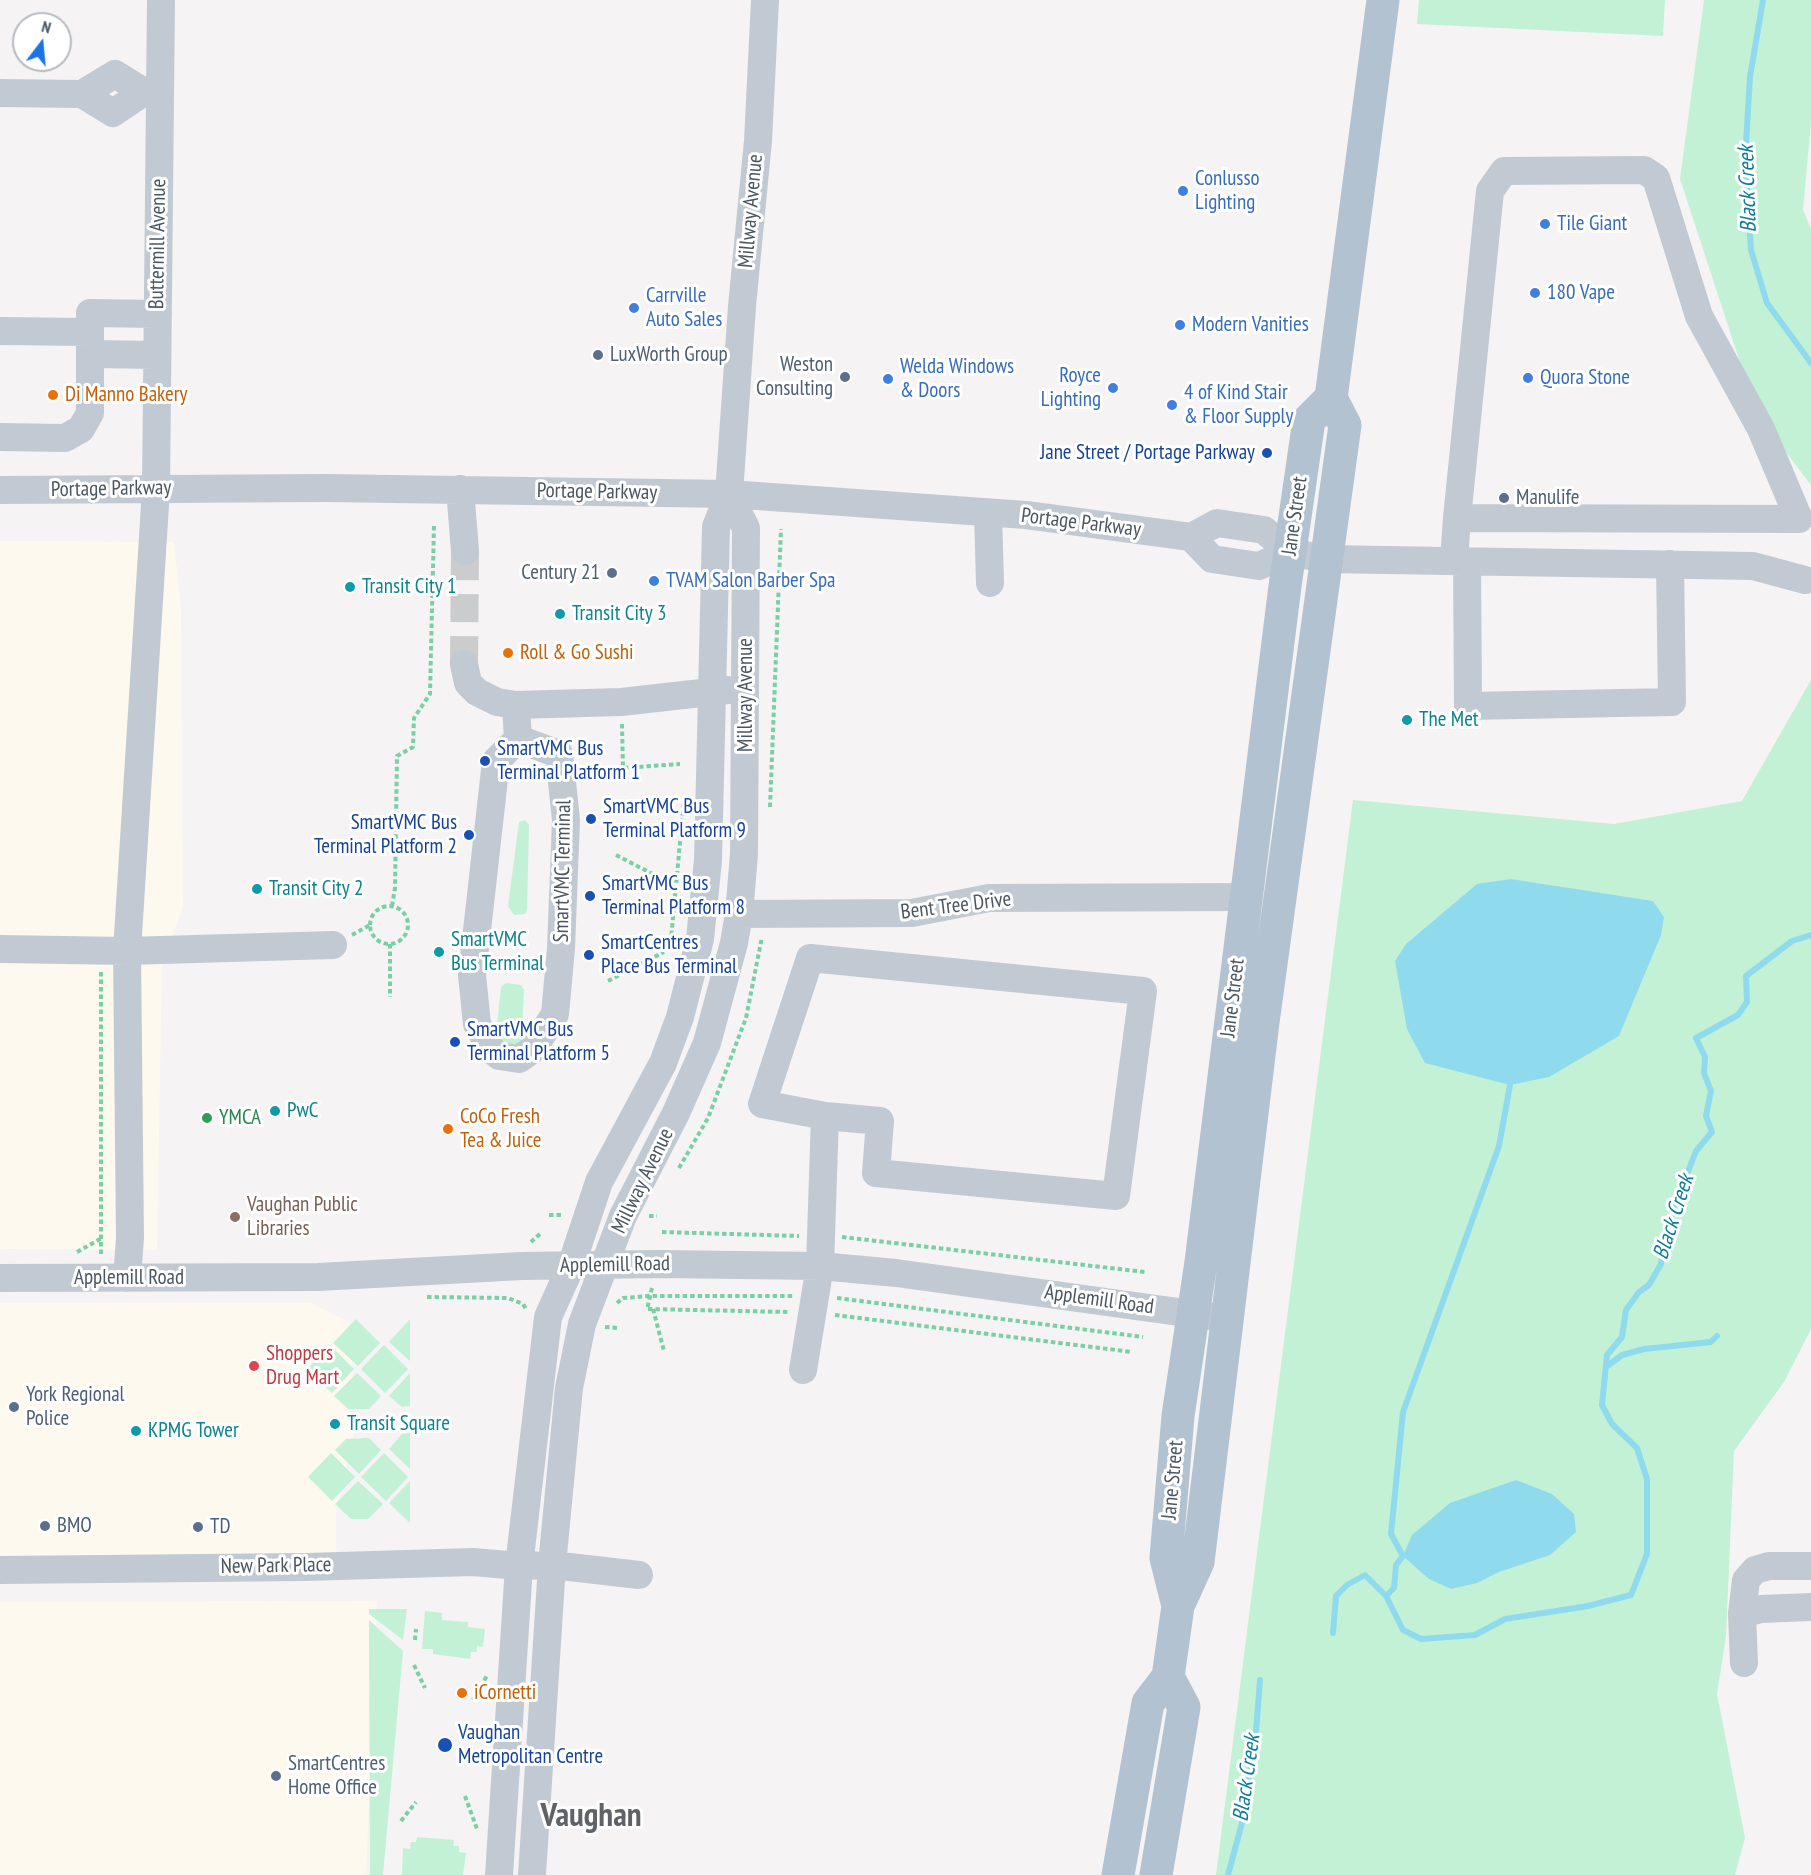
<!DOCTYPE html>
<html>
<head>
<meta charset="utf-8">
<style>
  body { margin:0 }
  #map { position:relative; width:1811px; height:1875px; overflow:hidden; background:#f5f3f3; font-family:"PT Sans Narrow",sans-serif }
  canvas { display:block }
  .north { position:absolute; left:12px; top:12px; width:60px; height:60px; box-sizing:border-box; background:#fff; border:2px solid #b7bbc0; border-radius:50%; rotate:16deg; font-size:16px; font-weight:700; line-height:24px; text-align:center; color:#4a5661 }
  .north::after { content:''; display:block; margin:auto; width:21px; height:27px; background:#1a73e8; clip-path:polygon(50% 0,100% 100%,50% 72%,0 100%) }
</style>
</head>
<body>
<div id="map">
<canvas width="1811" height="1875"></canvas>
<div class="north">N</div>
</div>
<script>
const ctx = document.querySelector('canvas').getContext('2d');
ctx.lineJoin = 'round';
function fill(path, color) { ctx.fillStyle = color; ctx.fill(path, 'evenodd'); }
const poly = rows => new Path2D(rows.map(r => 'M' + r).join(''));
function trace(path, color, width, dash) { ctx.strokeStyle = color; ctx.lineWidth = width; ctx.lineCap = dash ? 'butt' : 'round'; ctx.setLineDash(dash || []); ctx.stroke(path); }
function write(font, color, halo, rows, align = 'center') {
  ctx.font = font + ' "PT Sans Narrow",sans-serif'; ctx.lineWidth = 6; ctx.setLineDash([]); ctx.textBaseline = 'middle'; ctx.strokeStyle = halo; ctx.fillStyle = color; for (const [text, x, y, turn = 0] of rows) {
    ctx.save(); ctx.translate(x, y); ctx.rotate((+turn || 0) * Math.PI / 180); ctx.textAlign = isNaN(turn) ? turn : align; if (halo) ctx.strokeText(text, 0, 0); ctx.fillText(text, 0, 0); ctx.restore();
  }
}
fill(poly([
  [0,541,174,542,181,608,183,907,162,964,157,1250,0,1249],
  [0,1303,311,1303,351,1323,354,1433,336,1513,336,1557,0,1557],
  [377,1601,366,1875,0,1875,0,1602]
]), '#fdf9ef');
fill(poly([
  [1419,0,1665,0,1663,36,1417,24],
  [1704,0,1811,0,1811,122,1803,210,1811,229,1811,485,1757,414,1680,179],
  [1811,680,1811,1329,1784,1382,1734,1451,1726,1636,1717,1694,1745,1838,1735,1875,1216,1875,1353,800,1614,824,1742,801],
  [525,820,529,825,527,910,525,914,514,915,508,906,519,822],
  [506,983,521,985,524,990,521,1051,495,1047,501,987],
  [356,1319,380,1343,358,1366,333,1343],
  [410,1319,410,1361,389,1342],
  [330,1345,354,1369,332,1393,307,1369],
  [384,1345,408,1369,385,1393,361,1369],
  [357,1373,381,1396,369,1409,348,1409,334,1396],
  [410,1373,410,1406,402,1407,389,1396],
  [410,1433,410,1469,389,1449,402,1434],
  [369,1438,381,1450,359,1474,335,1450,346,1439],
  [331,1453,355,1477,332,1501,308,1477],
  [384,1453,408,1477,386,1501,361,1477],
  [358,1481,383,1504,368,1519,351,1519,335,1504],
  [410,1481,410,1523,389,1503],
  [369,1609,407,1609,403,1640,369,1614],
  [425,1611,442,1613,442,1620,468,1622,468,1627,485,1629,483,1647,477,1646,477,1652,471,1652,470,1659,433,1654,433,1649,422,1649],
  [369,1620,403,1651,383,1875,370,1875],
  [417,1837,454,1840,453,1846,459,1846,459,1852,466,1853,463,1875,402,1875,403,1848,410,1849,411,1842,416,1842]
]), '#c3f1d5');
fill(poly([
  [1511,879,1653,901,1664,917,1661,935,1619,1036,1549,1077,1510,1085,1425,1063,1407,1029,1395,961,1406,944,1477,884],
  [1516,1480,1552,1494,1574,1514,1576,1532,1550,1555,1499,1572,1477,1583,1451,1589,1429,1579,1403,1556,1412,1535,1450,1503]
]), '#90daee');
trace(poly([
  [1763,0,1750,77,1745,160,1751,250,1767,303,1811,363],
  [1606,1367,1622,1355,1644,1349,1711,1342,1717,1336],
  [1386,1596,1394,1588,1396,1565,1403,1556,1391,1534,1403,1412,1499,1146,1510,1085],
  [1333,1633,1336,1596,1347,1585,1365,1575,1386,1596,1403,1630,1421,1639,1475,1635,1505,1619,1588,1606,1631,1595,1647,1554,1647,1479,1637,1448,1612,1424,1602,1405,1607,1355,1622,1337,1626,1310,1639,1292,1649,1285,1661,1264,1669,1220,1696,1151,1712,1132,1706,1116,1711,1091,1704,1073,1705,1057,1696,1038,1738,1015,1747,1002,1746,976,1792,941,1811,935],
  [1228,1875,1242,1823,1256,1732,1260,1680]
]), '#90daee', 6);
trace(poly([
  [464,664,465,551]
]), '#caccce', 28, [28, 14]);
trace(poly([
  [622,724,623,768,680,764],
  [770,807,781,529],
  [616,855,674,885],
  [392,906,395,888,397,756,413,747,414,718,430,694,434,525],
  '370 925a19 19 0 1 1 38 0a19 19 0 1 1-38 0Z',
  [352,935,370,925],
  [390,944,390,997],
  [670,950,684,799],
  [101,972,101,1255],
  [608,981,664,952],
  [679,1168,708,1118,746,1018,762,937],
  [549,1215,563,1215],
  [649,1216,657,1216],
  [662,1232,799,1236],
  [842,1237,1145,1272],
  [531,1242,542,1232],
  [77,1252,102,1238],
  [652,1288,647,1309,789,1312],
  [427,1297,508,1298,523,1304,526,1309],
  [837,1298,1143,1337],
  [617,1303,623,1298,650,1296,793,1296],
  [653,1309,664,1351],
  [835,1315,1132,1352],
  [605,1327,618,1328],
  [415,1640,416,1629],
  [414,1665,425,1688],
  [473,1700,488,1674],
  [465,1796,477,1829],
  [401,1821,416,1802]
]), '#7ad0a6', 4, [4.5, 3]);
trace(poly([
  [144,92,113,113,82,94,115,74,144,92,160,92],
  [0,93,82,94],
  [0,331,90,332,90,313,158,314],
  [90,354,157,355],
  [0,437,65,438,81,429,90,413,90,332],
  [460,489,465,551],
  [0,490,326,488,729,494,1026,515,1191,537,1217,523,1264,530,1290,552,1325,559,1753,566,1805,580],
  [988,513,990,583],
  [1191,537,1212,559,1259,566,1290,552],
  [1454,560,1457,518,1490,191,1504,171,1644,170,1656,178,1699,316,1761,429,1799,519,1457,518],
  [1467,561,1468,706,1672,702,1670,564],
  [464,664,468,683,477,692,497,702,516,705],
  [518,739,559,754,566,820,561,949,555,1014,533,1049,519,1059,499,1056,491,1049,477,1024,472,975,496,761,518,739],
  [518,739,516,705,621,702,728,690],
  [739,914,912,913,989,898,1246,897],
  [0,949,127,951,333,945],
  [810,958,1143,991,1116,1196,876,1173,880,1121,825,1116,762,1104,810,958],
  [0,1278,318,1277,522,1266,658,1264,820,1266,896,1273,1215,1317],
  [127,1278,130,1238,127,951,156,489,161,0],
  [803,1370,820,1266,825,1116],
  [0,1570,306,1567,473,1562,519,1566,552,1565,639,1575],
  [1742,1614,1761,1609,1811,1607],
  [1744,1663,1742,1614,1746,1580,1755,1570,1769,1566,1811,1566],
  [499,1875,519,1566,548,1317,571,1266,599,1182,663,1063,680,1017,700,939,708,860,716,527,729,494,742,306,758,141,765,0],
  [532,1875,552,1565,569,1388,582,1324,623,1216,676,1113,707,1043,734,943,739,914,744,854,746,528,729,494]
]), '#c1cad2', 28);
trace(poly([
  [1178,1606,1166,1558,1178,1416,1201,1262,1285,586,1309,420,1331,398],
  [1118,1875,1148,1703,1168,1677,1178,1606,1198,1562,1263,1022,1345,425,1331,398,1383,0],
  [1156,1875,1184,1707,1168,1677]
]), '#b3c2d1', 33);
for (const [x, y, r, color] of [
  [1183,191,6,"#3f7fe0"],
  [1545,224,6,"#3f7fe0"],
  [1535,293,6,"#3f7fe0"],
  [634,308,6,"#3f7fe0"],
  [1180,325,6,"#3f7fe0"],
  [598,355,6,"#5c6f8a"],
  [845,377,6,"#5c6f8a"],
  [1528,378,6,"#3f7fe0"],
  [888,379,6,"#3f7fe0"],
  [1113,388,6,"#3f7fe0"],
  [53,395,6,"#e8710a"],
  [1172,405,6,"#3f7fe0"],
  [1267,453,6,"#1a4fb4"],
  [1504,498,6,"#5c6f8a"],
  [612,573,6,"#5c6f8a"],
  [654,581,6,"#3f7fe0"],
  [350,587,6,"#0f9aa8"],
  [560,614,6,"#0f9aa8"],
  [508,653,6,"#e8710a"],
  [1407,720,6,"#0f9aa8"],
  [485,761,6,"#1a4fb4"],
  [591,819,6,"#1a4fb4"],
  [469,835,6,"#1a4fb4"],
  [257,889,6,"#0f9aa8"],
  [590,896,6,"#1a4fb4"],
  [439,952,6,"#0f9aa8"],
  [589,955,6,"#1a4fb4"],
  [455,1042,6,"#1a4fb4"],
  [275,1111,6,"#0f9aa8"],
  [207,1118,6,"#2e9e5b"],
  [448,1129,6,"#e8710a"],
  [235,1217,6,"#8d6e63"],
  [254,1366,6,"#e0444e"],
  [14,1407,6,"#5c6f8a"],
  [335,1424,6,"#0f9aa8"],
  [136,1431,6,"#0f9aa8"],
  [45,1526,6,"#5c6f8a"],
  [198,1527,6,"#5c6f8a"],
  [462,1693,6,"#e8710a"],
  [445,1745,8,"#1a4fb4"],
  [276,1776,6,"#5c6f8a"]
]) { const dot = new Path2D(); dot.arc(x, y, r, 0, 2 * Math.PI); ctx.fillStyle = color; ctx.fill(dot); trace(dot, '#fff', 2); }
write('21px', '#366cbe', '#fff', [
  ["Conlusso",1195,179],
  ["Lighting",1195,203],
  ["Tile Giant",1557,224],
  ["180 Vape",1547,293],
  ["Carrville",646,296],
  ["Auto Sales",646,320],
  ["Modern Vanities",1192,325],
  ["Welda Windows",900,367],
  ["& Doors",900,391],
  ["Royce",1101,376,"right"],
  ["Lighting",1101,400,"right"],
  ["Quora Stone",1540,378],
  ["4 of Kind Stair",1184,393],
  ["& Floor Supply",1184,417],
  ["TVAM Salon Barber Spa",666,581]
], 'left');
write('21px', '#4a5661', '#fff', [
  ["Millway Avenue",751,211,-85],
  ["Buttermill Avenue",158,244,-89],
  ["Portage Parkway",111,489,-1],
  ["Portage Parkway",597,492,1],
  ["Jane Street",1295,516,-82],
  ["Portage Parkway",1081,523,7],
  ["Millway Avenue",746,695,-90],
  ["SmartVMC Terminal",563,871,-89],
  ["Bent Tree Drive",956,906,-7],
  ["Jane Street",1233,998,-83],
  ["Millway Avenue",643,1181,-64],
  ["Applemill Road",615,1265,-1],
  ["Applemill Road",129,1278],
  ["Applemill Road",1099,1300,8],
  ["Jane Street",1173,1480,-85],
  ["New Park Place",276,1566,-1]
]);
write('21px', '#4e5e75', '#fff', [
  ["LuxWorth Group",610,355],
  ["Weston",833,365,"right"],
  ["Consulting",833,389,"right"],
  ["Manulife",1516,498],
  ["Century 21",600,573,"right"],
  ["York Regional",26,1395],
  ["Police",26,1419],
  ["BMO",57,1526],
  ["TD",210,1527],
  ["SmartCentres",288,1764],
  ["Home Office",288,1788]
], 'left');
write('21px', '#c56008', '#fff', [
  ["Di Manno Bakery",65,395],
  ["Roll & Go Sushi",520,653],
  ["CoCo Fresh",460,1117],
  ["Tea & Juice",460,1141],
  ["iCornetti",474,1693]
], 'left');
write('21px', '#164399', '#fff', [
  ["Jane Street / Portage Parkway",1255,453,"right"],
  ["SmartVMC Bus",497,749],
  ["Terminal Platform 1",497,773],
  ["SmartVMC Bus",603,807],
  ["Terminal Platform 9",603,831],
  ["SmartVMC Bus",457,823,"right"],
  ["Terminal Platform 2",457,847,"right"],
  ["SmartVMC Bus",602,884],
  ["Terminal Platform 8",602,908],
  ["SmartCentres",601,943],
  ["Place Bus Terminal",601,967],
  ["SmartVMC Bus",467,1030],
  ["Terminal Platform 5",467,1054],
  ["Vaughan",458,1733],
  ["Metropolitan Centre",458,1757]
], 'left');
write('21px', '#0d838f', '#fff', [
  ["Transit City 1",362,587],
  ["Transit City 3",572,614],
  ["The Met",1419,720],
  ["Transit City 2",269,889],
  ["SmartVMC",451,940],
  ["Bus Terminal",451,964],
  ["PwC",287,1111],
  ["Transit Square",347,1424],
  ["KPMG Tower",148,1431]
], 'left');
write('21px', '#27864d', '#fff', [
  ["YMCA",219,1118]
], 'left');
write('21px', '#785e54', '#fff', [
  ["Vaughan Public",247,1205],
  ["Libraries",247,1229]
], 'left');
write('21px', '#be3a42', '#fff', [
  ["Shoppers",266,1354],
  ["Drug Mart",266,1378]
], 'left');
write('italic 22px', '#0c7c9b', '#fff', [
  ["Black Creek",1748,189,-92],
  ["Black Creek",1674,1217,-72],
  ["Black Creek",1247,1778,-82]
]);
write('bold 33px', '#5f6368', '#fff', [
  ["Vaughan",591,1817]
]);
</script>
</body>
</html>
